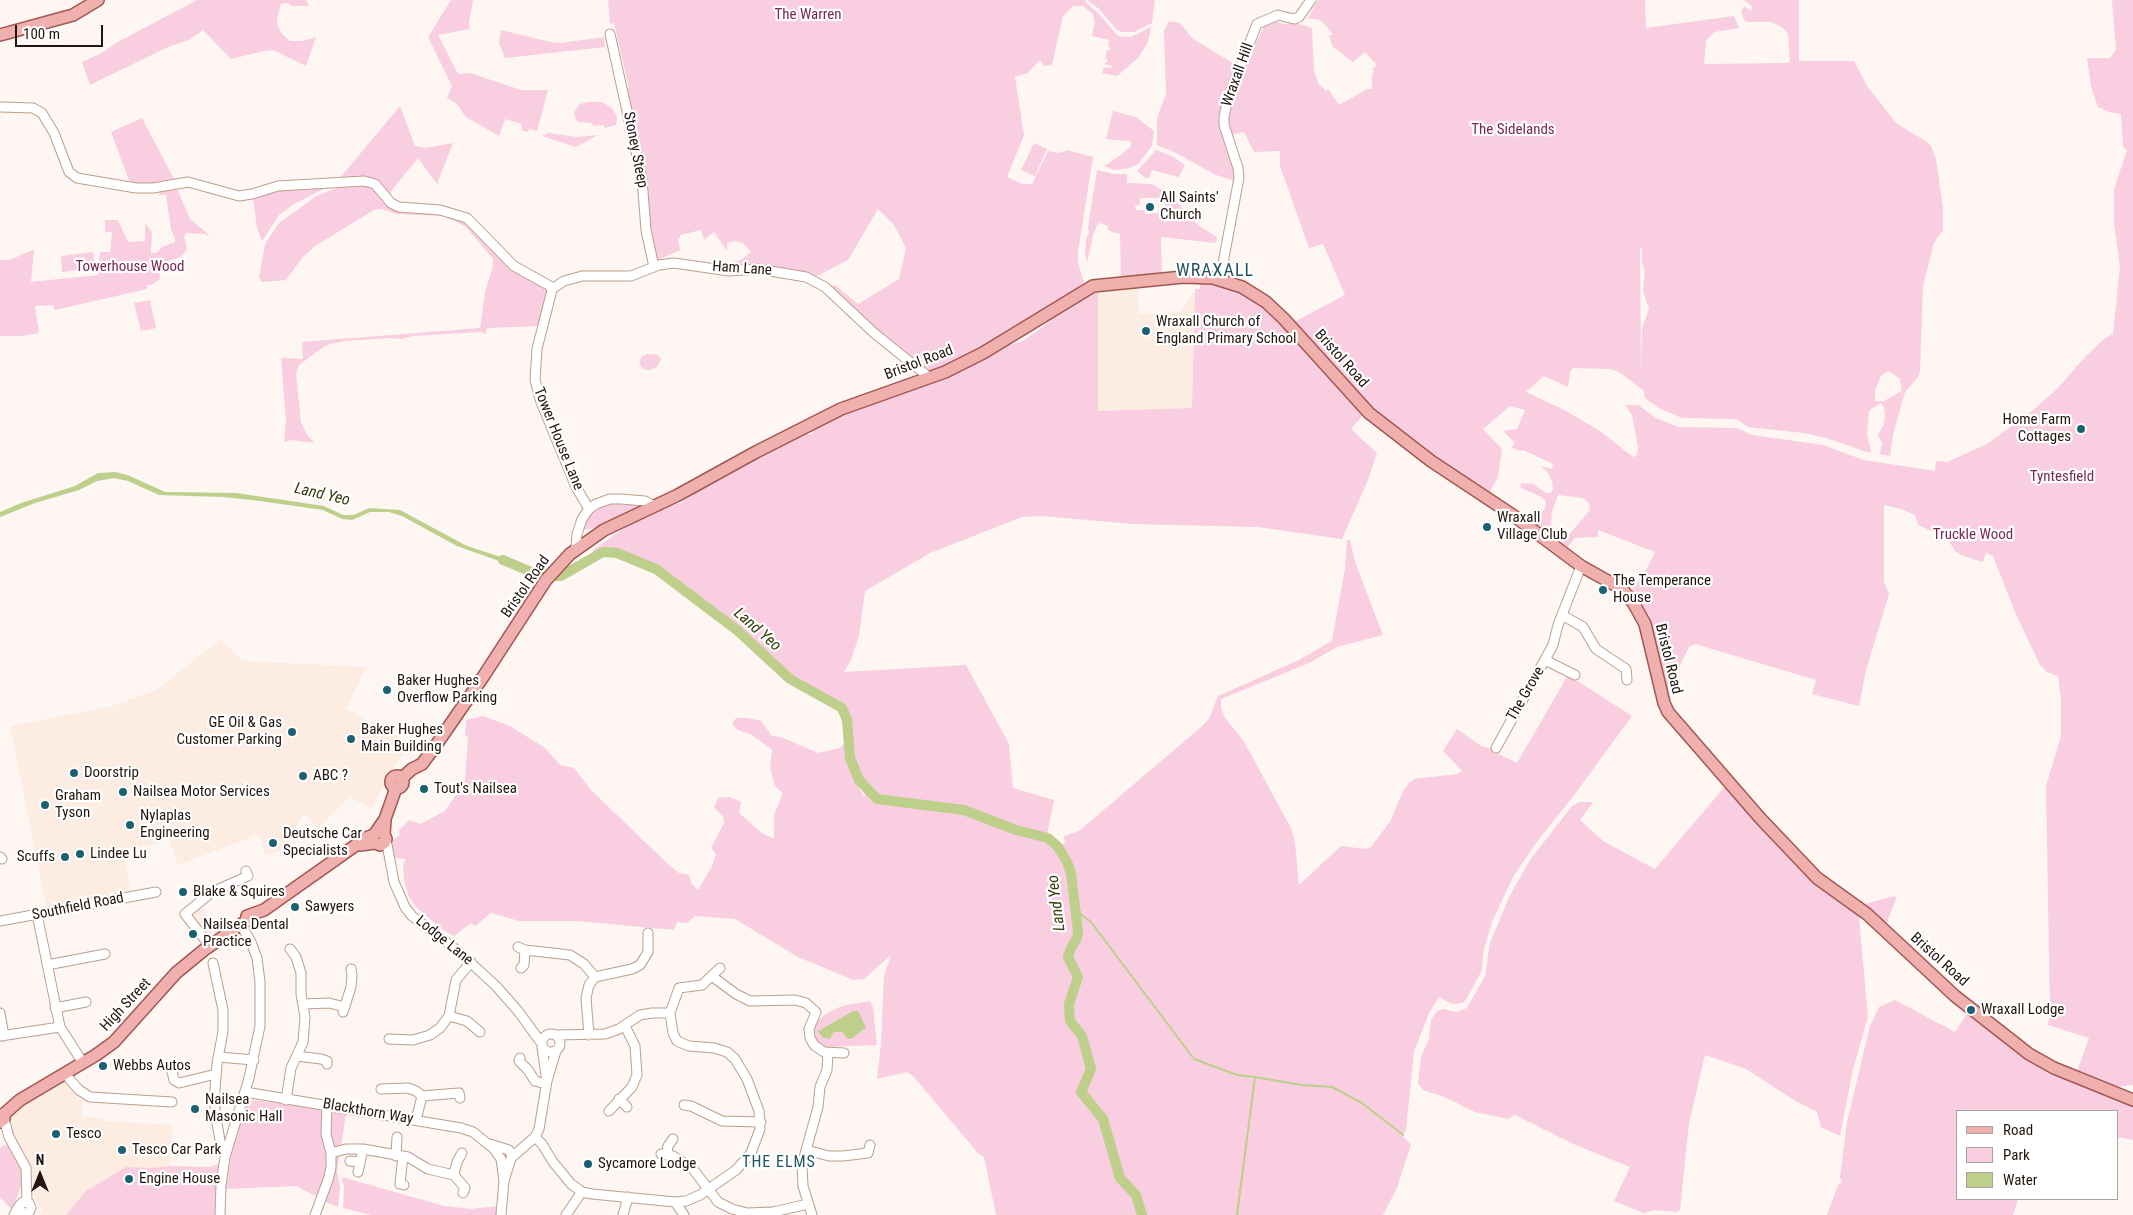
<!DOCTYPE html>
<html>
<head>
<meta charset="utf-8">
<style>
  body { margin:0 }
  #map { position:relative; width:2133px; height:1215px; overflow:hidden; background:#fdf6f2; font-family:"Roboto Condensed",sans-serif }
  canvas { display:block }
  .legend { position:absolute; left:1956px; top:1110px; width:162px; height:90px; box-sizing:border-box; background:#fff; border:1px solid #a6a29f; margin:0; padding:6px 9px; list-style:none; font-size:15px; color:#20160f }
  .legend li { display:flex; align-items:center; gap:10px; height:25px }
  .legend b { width:25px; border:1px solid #a6a29f }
  .north { position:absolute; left:15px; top:1150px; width:50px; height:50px; -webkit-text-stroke:4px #fff; paint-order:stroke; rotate:0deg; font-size:14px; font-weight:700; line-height:20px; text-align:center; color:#20160f }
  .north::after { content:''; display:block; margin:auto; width:18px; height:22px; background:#20160f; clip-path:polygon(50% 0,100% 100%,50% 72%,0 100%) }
  .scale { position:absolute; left:15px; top:25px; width:88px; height:22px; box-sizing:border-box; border:2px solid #20160f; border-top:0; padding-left:6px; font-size:15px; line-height:18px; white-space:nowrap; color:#20160f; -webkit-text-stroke:4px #fff; paint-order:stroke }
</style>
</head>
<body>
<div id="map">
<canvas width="2133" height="1215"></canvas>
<ul class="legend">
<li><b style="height:6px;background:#f0b0ae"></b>Road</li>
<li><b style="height:14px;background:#f8cee0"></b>Park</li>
<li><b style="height:14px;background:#bece8b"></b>Water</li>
</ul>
<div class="north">N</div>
<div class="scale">100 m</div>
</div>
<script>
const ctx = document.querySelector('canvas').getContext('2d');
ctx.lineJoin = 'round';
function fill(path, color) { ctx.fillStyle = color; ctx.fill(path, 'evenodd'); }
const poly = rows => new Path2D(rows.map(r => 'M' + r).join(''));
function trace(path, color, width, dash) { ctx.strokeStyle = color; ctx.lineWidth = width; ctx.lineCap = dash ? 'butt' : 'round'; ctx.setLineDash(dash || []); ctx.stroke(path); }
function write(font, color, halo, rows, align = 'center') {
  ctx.font = font + ' "Roboto Condensed",sans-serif'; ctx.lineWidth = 4.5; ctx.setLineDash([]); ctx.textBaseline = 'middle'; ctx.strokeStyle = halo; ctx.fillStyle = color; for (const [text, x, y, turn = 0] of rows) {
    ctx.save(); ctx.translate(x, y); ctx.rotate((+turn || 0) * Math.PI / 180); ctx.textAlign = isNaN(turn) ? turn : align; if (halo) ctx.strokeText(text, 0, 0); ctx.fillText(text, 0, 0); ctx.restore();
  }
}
fill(poly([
  [1138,285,1139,314,1180,312,1195,289,1192,408,1097,412,1098,290],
  [220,639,242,661,366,667,346,709,409,742,408,748,387,777,372,809,350,797,318,827,304,813,282,851,265,854,259,834,178,865,168,835,156,836,157,843,123,851,132,900,48,915,10,726,109,707,157,690],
  [200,906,218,929,211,935,207,935,190,914],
  [72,1076,83,1090,82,1116,103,1118,104,1121,172,1125,170,1167,69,1215,39,1215,43,1208,34,1200,31,1164,13,1135,9,1117,14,1110]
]), '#fcece2');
fill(poly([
  [197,0,306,0,309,6,292,6,288,3,281,4,277,18,278,27,283,35,290,41,302,41,316,37,306,66,273,50,264,51,231,59,203,30,189,40,168,47,90,85,82,62,100,54,116,43],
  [451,0,473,0,469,22,470,29,438,35,458,74,470,73,521,90,548,90,537,131,529,129,528,132,521,130,522,124,505,119,499,136,466,117,456,103,447,98,452,86,428,37],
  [608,0,1086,0,1085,2,1099,14,1118,36,1131,37,1151,27,1148,42,1138,58,1117,76,1102,73,1104,67,1111,68,1112,66,1104,64,1107,62,1108,59,1105,59,1107,50,1110,50,1110,47,1108,47,1109,40,1092,36,1095,21,1092,13,1083,6,1073,6,1063,16,1052,65,1044,66,1040,60,1028,73,1015,77,1024,135,1007,177,1022,184,1032,184,1048,151,1059,153,1067,150,1093,157,1078,251,1078,263,1084,282,1065,298,983,346,940,369,932,371,915,363,899,350,829,288,835,285,858,304,899,279,906,248,894,225,878,209,848,260,817,276,764,266,727,267,732,262,741,260,751,252,743,243,734,241,727,243,727,251,714,232,704,240,701,230,680,235,680,238,678,239,680,250,656,261,626,89,629,88,614,23,610,24],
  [1087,0,1155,0,1152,23,1134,32,1122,32,1117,30,1098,8],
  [1318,0,1645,0,1646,28,1734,16,1739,28,1715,32,1706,40,1704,64,1788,63,1790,61,1788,34,1782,27,1771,22,1746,22,1743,18,1741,12,1744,6,1751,11,1753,7,1744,0,1799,0,1799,61,1854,61,1867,86,1897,124,1926,141,1931,146,1936,159,1943,208,1943,230,1934,243,1923,286,1920,371,1918,377,1905,392,1893,435,1890,456,1880,454,1882,443,1878,435,1884,424,1885,416,1884,407,1881,403,1871,409,1869,412,1867,434,1871,452,1867,452,1826,438,1804,433,1748,427,1736,419,1682,418,1659,408,1645,398,1644,391,1619,372,1611,369,1573,368,1570,372,1568,387,1544,376,1526,392,1566,411,1600,431,1633,457,1637,455,1638,447,1632,415,1625,405,1638,405,1656,418,1678,427,1738,428,1752,435,1823,445,1864,460,1935,471,1936,461,1947,462,1987,444,2032,411,2058,388,2084,358,2105,338,2113,334,2120,267,2114,223,2114,189,2127,150,2123,147,2121,114,2109,112,2098,107,2091,87,2087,58,2110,58,2116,50,2112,0,2133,0,2133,1085,2116,1087,2077,1072,2089,1038,2048,1025,2050,1012,2046,786,2061,736,2061,699,2058,676,2047,672,2040,665,2015,612,1993,556,1986,553,1983,562,1964,556,1955,551,1947,538,1918,525,1915,515,1901,509,1884,505,1884,582,1889,594,1866,670,1859,706,1812,694,1816,680,1695,644,1689,647,1664,697,1631,591,1647,568,1655,552,1598,530,1598,537,1575,538,1566,549,1561,544,1590,510,1589,503,1583,498,1558,495,1552,512,1550,536,1525,515,1542,511,1545,509,1546,502,1542,497,1521,488,1520,485,1523,483,1533,484,1546,493,1550,493,1553,490,1552,481,1548,473,1541,466,1552,469,1553,464,1523,450,1521,451,1512,448,1514,442,1503,431,1517,429,1525,410,1510,406,1483,429,1502,449,1498,477,1489,493,1463,477,1367,404,1294,322,1345,295,1323,244,1309,248,1280,166,1280,151,1254,152,1244,132,1229,135,1226,122,1234,91,1265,24,1273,21,1285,24,1297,23,1312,28,1314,72,1319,84,1326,91,1328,89,1339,105,1367,89,1372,89,1372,74,1374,72,1372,69,1377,65,1365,52,1353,62,1332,46,1329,35,1333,35,1328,28,1320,20,1308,18],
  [1640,247,1642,248,1642,263,1645,272,1643,290,1649,309,1642,328,1641,376],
  [1886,372,1890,372,1900,379,1902,391,1884,401,1875,401,1875,390,1881,376],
  [1169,21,1180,23,1193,39,1238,66,1222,106,1220,120,1222,135,1234,169,1235,181,1216,175,1174,152,1157,145,1157,118,1166,94,1164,31],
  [501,30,550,42,561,43,604,37,605,47,505,58,499,43],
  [588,102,602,102,612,108,617,117,616,125,604,128,604,125,594,126,591,123,579,122,576,120,574,113,576,109,580,104],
  [400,106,415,146,426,148,453,143,437,184,418,158,387,196,373,180,367,177,339,179],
  [1113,111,1136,117,1154,131,1152,146,1138,164,1130,168,1114,170,1104,166,1121,155,1131,146,1131,141,1106,139],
  [142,118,175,181,155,185,131,186,111,132],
  [548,133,577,137,598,135,576,147,542,136],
  [1034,143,1047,149,1035,176,1021,170],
  [1156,150,1172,156,1185,165,1179,177,1152,170,1149,178,1145,178,1137,171],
  [1097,170,1114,174,1127,174,1127,183,1152,184,1169,194,1198,225,1217,237,1216,243,1161,237,1162,275,1121,278,1120,234,1112,232,1107,229,1108,226,1100,223,1097,225,1093,236,1087,263,1085,253,1086,239,1089,233,1088,227],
  [1140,198,1161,198,1165,204,1165,209,1158,209,1158,213,1149,214,1145,214,1144,210,1136,210,1135,206,1140,204],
  [346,185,372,186,387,204,465,219,500,255,550,289,540,326,487,328,486,334,480,332,413,336,401,339,391,338,345,341,330,344,322,348,299,365,296,374,301,422,307,435,315,443,292,440,284,442,286,420,281,358,303,359,302,342,480,328,485,292,493,267,493,259,466,227,445,216,396,214,382,209,374,210,315,246,303,257,286,280,262,282,259,277,265,244,279,223,318,195],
  [176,186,190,219,206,232,210,238,205,234,187,233,184,236,187,249,181,257,159,264,160,279,151,285,147,285,147,289,55,310,53,305,35,306,39,333,22,336,0,336,0,260,10,260,34,249,31,282,98,275,100,252,110,252,112,232,105,232,105,220,118,220,128,242,145,241,145,223,152,232,151,253,156,253,162,247,175,242,175,239,171,229,166,195,159,195,158,189],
  [329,186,294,204,279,215,262,241,257,228,253,198,275,189],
  [93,252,95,268,62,272,61,256],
  [1200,281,1216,283,1238,290,1257,302,1279,322,1365,413,1351,429,1377,453,1368,480,1342,539,1258,527,1134,524,1041,516,1022,517,930,553,865,591,859,636,851,660,844,672,966,665,1009,744,1013,788,1054,800,1047,835,1060,845,1065,843,1064,836,1079,831,1201,727,1209,719,1218,696,1299,660,1332,641,1345,569,1347,540,1350,540,1355,562,1383,635,1337,647,1309,663,1221,699,1221,708,1225,718,1243,740,1291,828,1295,843,1299,885,1341,846,1365,849,1371,847,1391,820,1403,791,1408,784,1414,779,1457,774,1462,771,1443,751,1457,729,1481,746,1496,750,1499,754,1517,763,1568,675,1632,716,1575,794,1536,843,1513,877,1492,922,1483,953,1482,970,1466,1000,1462,1003,1452,1004,1439,997,1429,1013,1414,1052,1406,1130,1403,1137,1411,1144,1397,1188,1383,1215,996,1215,984,1157,978,1153,913,1076,907,1072,877,1079,881,1044,884,976,891,955,864,979,853,980,798,957,735,919,695,916,687,923,677,922,674,930,577,921,519,921,491,913,475,926,471,923,454,936,443,930,416,907,408,895,404,879,403,864,406,859,394,858,392,841,400,835,399,830,409,820,420,824,445,811,465,781,468,736,465,737,466,720,483,716,510,726,545,748,560,765,574,768,592,791,670,866,679,873,689,875,692,884,698,890,712,866,716,854,711,848,724,823,723,816,714,808,718,798,730,797,741,802,739,813,762,833,774,839,774,815,783,793,775,786,770,768,772,750,752,735,738,730,732,724,736,718,748,718,761,721,772,736,781,737,818,753,840,748,846,741,847,758,863,796,865,796,847,742,847,716,840,706,816,691,798,683,741,631,710,608,693,599,662,573,618,555,592,551,627,526,666,507,681,503,725,473,806,431,809,435,812,434,815,426,1001,347,1021,342,1043,327,1057,314,1098,290,1098,411,1192,408,1195,289,1200,289],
  [150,300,156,328,141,331,134,303],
  [648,354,658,355,661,359,657,367,649,370,643,369,639,363,642,356],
  [612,502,638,505,638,507,597,528,581,530,587,516,599,506],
  [1727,784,1864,917,1859,918,1868,1017,1853,1069,1840,1136,1821,1127,1817,1112,1794,1100,1746,1069,1705,1055,1689,1123,1680,1210,1677,1212,1655,1210,1644,1213,1614,1201,1630,1167,1571,1143,1515,1115,1508,1119,1475,1112,1447,1098,1423,1090,1418,1083,1421,1057,1429,1039,1431,1020,1437,1011,1443,1009,1456,1012,1467,1008,1485,976,1490,943,1509,897,1530,860,1572,806,1579,802,1593,802,1580,820,1603,841,1655,869],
  [1895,896,1896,899,1886,925,1861,905],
  [1895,1000,1955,1032,1969,1011,2021,1052,2133,1104,2133,1140,2117,1137,2117,1111,1957,1111,1957,1199,2018,1199,2013,1215,1827,1215,1838,1185,1842,1182,1840,1177,1847,1122,1870,1026,1879,1007],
  [870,1001,873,1007,877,1045,828,1047,823,1046,814,1038,813,1027,815,1023,827,1013,842,1006],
  [853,1011,858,1011,864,1030,850,1040,842,1032,834,1032,830,1039,822,1036,818,1031],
  [252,1100,318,1108,321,1111,327,1165,325,1178,317,1197,297,1186,226,1189,232,1148,245,1104],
  [336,1111,346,1113,341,1147,335,1148,333,1147,329,1134,331,1114],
  [4,1145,7,1145,20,1166,22,1173,21,1186,12,1210,0,1197,0,1148],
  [340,1152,337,1171,340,1188,338,1207,323,1201,334,1157],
  [221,1163,217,1183,215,1215,66,1215,86,1191,126,1167,153,1168,170,1166,211,1167],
  [342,1177,444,1206,471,1209,497,1206,496,1215,371,1215,343,1208,344,1188]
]), '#f8cee0');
fill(poly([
  [116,472,130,476,165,492,236,493,324,506,343,515,354,515,369,508,400,510,467,546,516,562,513,566,457,546,402,516,389,512,370,512,352,520,342,519,323,510,260,501,224,497,159,495,128,481,114,478,97,481,79,490,35,503,0,517,0,512,21,503,75,486,98,473],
  [853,1011,858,1011,866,1028,851,1039,848,1039,842,1032,834,1032,830,1039,824,1038,818,1032,818,1031]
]), '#bece8b');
trace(poly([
  [1075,910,1091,922,1194,1059,1237,1075,1255,1077,1237,1215],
  [1255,1077,1301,1085,1332,1087,1362,1103,1403,1135]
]), '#bece8b', 2);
trace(poly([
  [503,560,541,576,561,576,603,552,617,553,656,569,738,631,790,679,842,708,847,720,850,758,859,780,877,799,964,810,1016,830,1048,838,1058,847,1067,862,1071,873,1078,931,1077,938,1071,948,1068,957,1078,977,1069,1004,1070,1021,1082,1036,1091,1069,1081,1092,1103,1119,1120,1178,1136,1195,1142,1215]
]), '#bece8b', 10);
const minor = poly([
  [610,34,642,179,646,230,654,267],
  [0,107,33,108,42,113,54,133,69,172,77,178,136,188,153,188,188,182,239,196,252,194,278,186,364,181,375,184,391,203,399,207,440,210,467,218,514,266,550,286,552,290,537,349,535,380,541,402,576,487,589,509],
  [1220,279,1239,178,1238,168,1224,125,1224,117,1228,98,1257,24,1278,15,1294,19,1299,17,1311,0],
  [552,289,564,281,582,276,631,276,659,265,674,263,729,271,758,269,806,277,825,287,874,333,930,378],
  [576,548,577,534,582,519,589,509,596,504,610,499,621,499,645,501,654,506],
  [1562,615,1583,627,1596,649,1626,669,1627,680],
  [1545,660,1575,675],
  [1496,748,1553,645,1558,625,1581,566],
  [386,839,394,882,405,907,412,916,459,952,496,986,518,1011,542,1044],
  [0,857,2,859],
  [37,914,60,1027,83,1063],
  [0,921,156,892],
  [210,946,185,914,212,892,248,876,246,871],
  [518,947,525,950,524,965,521,968],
  [525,950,570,955,584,964,595,977],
  [213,963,223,1010,223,1031,217,1064,215,1090,215,1112,221,1146],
  [47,965,105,954],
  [713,977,736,994,750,1001,795,1000,806,1003,816,1012,809,1029,810,1038,814,1045,824,1052,844,1053],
  [304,1004,329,1003,345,1007],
  [55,1008,86,1002],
  [343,1012,351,987,352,975,351,969],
  [0,1013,4,1036],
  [449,1016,467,1021,480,1032],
  '542 1043a9 9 0 1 1 18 0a9 9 0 1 1-18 0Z',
  [555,1035,605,1034,619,1029,640,1015,652,1013,670,1013],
  [589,1035,586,998,589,985,595,977,632,969,640,965,648,952,648,933],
  [0,1036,60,1027],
  [389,1039,413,1040,430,1035,440,1028,449,1016,456,980,471,962],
  [542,1047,546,1076],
  [297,1056,321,1059,327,1061,327,1064],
  [218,1057,254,1060],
  [520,1058,519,1061,528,1070,535,1081,546,1084],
  [171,1067,174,1080,179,1083,216,1074],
  [65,1074,79,1090,90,1097,172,1102],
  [381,1089,408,1088,416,1091,422,1096,459,1093,460,1098],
  [245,1092,461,1128,473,1132,494,1149,501,1159,504,1181],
  [619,1099,627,1107],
  [286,1100,291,1068,303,1042,305,1017,301,994,301,973,296,957,290,949],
  [684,1105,691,1106,722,1121,761,1122],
  [609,1111,632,1087,637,1075,635,1046,625,1026],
  [4,1119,9,1137,26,1168,27,1202],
  [416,1120,422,1096],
  [535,1137,542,1144,553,1162,571,1184,582,1192,592,1194,675,1202,686,1201,700,1195,736,1170,751,1153,760,1129,759,1111,747,1079,735,1059,727,1052,714,1048,689,1046,677,1041,673,1033,670,1013,679,988,702,985,720,968],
  [490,1144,509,1150,512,1155,504,1181,501,1215],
  [806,1150,829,1156,843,1156,868,1153,870,1145],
  [331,1153,346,1149,363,1149,408,1157,428,1169,454,1175,465,1188,463,1193],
  [661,1154,673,1156,693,1169,718,1202,732,1209,747,1213,773,1212,808,1204],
  [667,1154,668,1146,673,1139],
  [396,1156,397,1137],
  [403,1156,400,1184,404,1185],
  [512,1157,535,1137,539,1129,547,1081,556,1051],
  [350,1161,360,1162],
  [358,1172,363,1149],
  [454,1174,457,1162,462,1153],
  [675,1202,684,1215],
  [14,1215,19,1206,23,1202,29,1203,31,1208,29,1212,25,1214,18,1209],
  [220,1215,221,1185,225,1157,249,1078,260,1026,260,982,257,958,251,942,241,925],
  [315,1215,328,1180,331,1168,331,1153,326,1134,327,1105],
  [566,1215,579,1196],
  [623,1215,628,1197],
  [812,1215,803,1186,802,1165,818,1107,820,1087,827,1070,828,1053]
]);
const major = poly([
  [0,35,73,15,98,0],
  '391 782a6 6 0 1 1 12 0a6 6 0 1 1-12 0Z',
  [402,778,412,769,422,764,434,748,483,677,546,580,570,554,604,530,678,495,756,452,841,409,945,372,983,353,1093,286,1183,277,1213,278,1242,287,1266,302,1284,319,1369,413,1431,461,1514,516,1581,566,1622,589,1634,604,1645,624,1664,703,1668,712,1760,818,1817,878,1867,914,1955,996,2029,1054,2054,1068,2133,1100],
  [360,845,375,843,380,845,384,843,386,839,384,834,385,820],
  [0,1122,4,1119,4,1114,20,1100,96,1055,114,1042,176,973,204,950,246,921,247,916,264,910,366,838,374,835,385,819,396,788]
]);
trace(minor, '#bc9f8c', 11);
trace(major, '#a15853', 14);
trace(minor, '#fff', 9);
trace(major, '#f0b0ae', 11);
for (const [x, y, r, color] of [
  [1150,207,5,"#196170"],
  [1146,331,5,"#196170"],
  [2081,429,5,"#196170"],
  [1487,527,5,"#196170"],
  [1603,590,5,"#196170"],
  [387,690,5,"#196170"],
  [292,732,5,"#196170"],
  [351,739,5,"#196170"],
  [74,773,5,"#196170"],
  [303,776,5,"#196170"],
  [424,789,5,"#196170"],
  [123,792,5,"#196170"],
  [45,805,5,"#196170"],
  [130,825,5,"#196170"],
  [273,843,5,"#196170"],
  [80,854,5,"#196170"],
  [65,857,5,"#196170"],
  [183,892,5,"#196170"],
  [295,907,5,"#196170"],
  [193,934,5,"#196170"],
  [1971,1010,5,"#196170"],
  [103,1066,5,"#196170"],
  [195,1109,5,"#196170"],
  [56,1134,5,"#196170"],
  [122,1150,5,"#196170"],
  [588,1164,5,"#196170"],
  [129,1179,5,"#196170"]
]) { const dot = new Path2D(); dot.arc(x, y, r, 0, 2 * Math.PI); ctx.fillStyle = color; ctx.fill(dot); trace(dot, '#fff', 2); }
write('15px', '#782852', '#fff', [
  ["The Warren",808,15],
  ["The Sidelands",1513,130],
  ["Towerhouse Wood",130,267],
  ["Tyntesfield",2062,477],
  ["Truckle Wood",1973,535]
]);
write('15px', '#20160f', '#fff', [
  ["Wraxall Hill",1238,75,-70],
  ["Stoney Steep",635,150,79],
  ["Ham Lane",742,269,4],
  ["Bristol Road",1341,359,48],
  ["Bristol Road",919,363,-21],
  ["Tower House Lane",558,439,68],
  ["Bristol Road",526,587,-55],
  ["Bristol Road",1668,659,76],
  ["The Grove",1526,694,-60],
  ["Southfield Road",78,907,-11],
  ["Lodge Lane",444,941,39],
  ["Bristol Road",1939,960,42],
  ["High Street",126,1005,-47],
  ["Blackthorn Way",368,1112,10]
]);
write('15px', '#20160f', '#fff', [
  ["All Saints'",1160,198],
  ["Church",1160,215],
  ["Wraxall Church of",1156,322],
  ["England Primary School",1156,339],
  ["Home Farm",2071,420,"right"],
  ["Cottages",2071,437,"right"],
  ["Wraxall",1497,518],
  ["Village Club",1497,535],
  ["The Temperance",1613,581],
  ["House",1613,598],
  ["Baker Hughes",397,681],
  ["Overflow Parking",397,698],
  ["GE Oil & Gas",282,723,"right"],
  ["Customer Parking",282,740,"right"],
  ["Baker Hughes",361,730],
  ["Main Building",361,747],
  ["Doorstrip",84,773],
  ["ABC ?",313,776],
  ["Tout's Nailsea",434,789],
  ["Nailsea Motor Services",133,792],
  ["Graham",55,796],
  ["Tyson",55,813],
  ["Nylaplas",140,816],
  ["Engineering",140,833],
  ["Deutsche Car",283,834],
  ["Specialists",283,851],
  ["Lindee Lu",90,854],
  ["Scuffs",55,857,"right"],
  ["Blake & Squires",193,892],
  ["Sawyers",305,907],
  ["Nailsea Dental",203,925],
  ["Practice",203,942],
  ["Wraxall Lodge",1981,1010],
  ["Webbs Autos",113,1066],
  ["Nailsea",205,1100],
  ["Masonic Hall",205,1117],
  ["Tesco",66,1134],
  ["Tesco Car Park",132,1150],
  ["Sycamore Lodge",598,1164],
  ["Engine House",139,1179]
], 'left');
write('italic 16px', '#353e0b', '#fff', [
  ["Land Yeo",322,495,13],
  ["Land Yeo",757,630,41],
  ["Land Yeo",1057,903,-97]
]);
ctx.letterSpacing = '1px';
write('16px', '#1e5561', '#fff', [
  ["THE ELMS",779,1163]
]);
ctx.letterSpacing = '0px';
ctx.letterSpacing = '1px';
write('18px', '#1e5561', '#fff', [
  ["WRAXALL",1215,271]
]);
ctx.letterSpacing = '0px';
</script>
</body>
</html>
